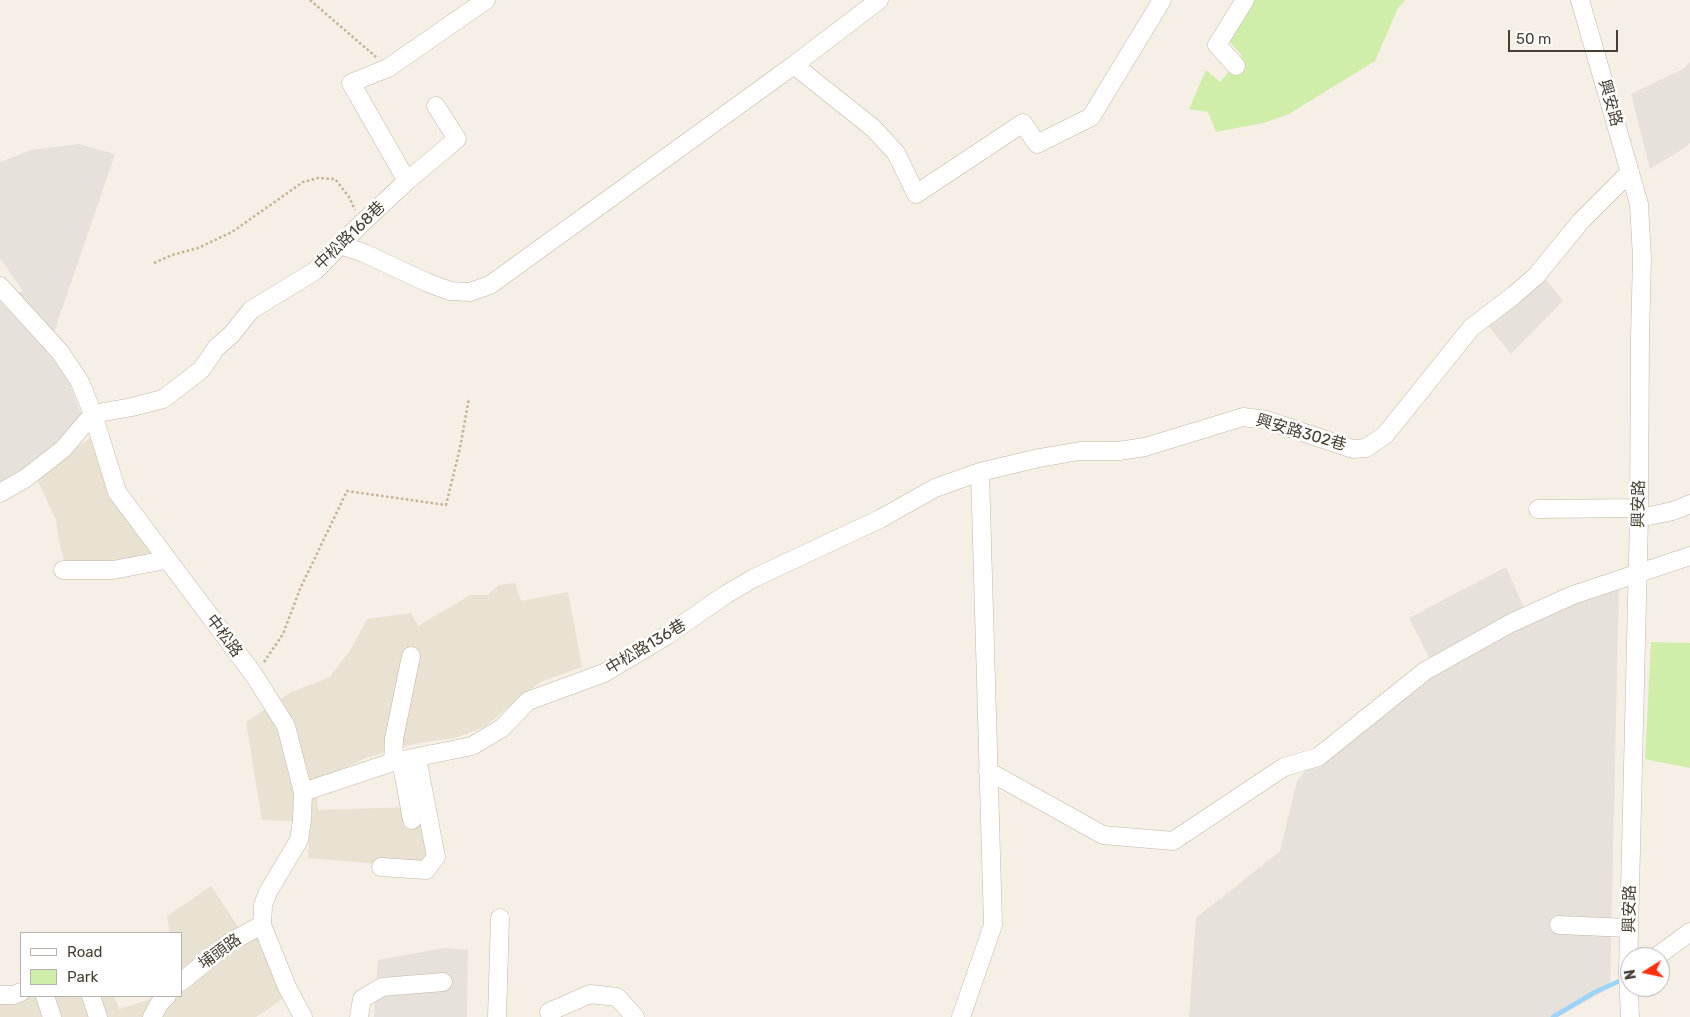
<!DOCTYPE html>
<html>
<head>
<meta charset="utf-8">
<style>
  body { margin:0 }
  #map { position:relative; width:1690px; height:1017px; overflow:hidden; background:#f5efe5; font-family:Rubik,sans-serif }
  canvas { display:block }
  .legend { position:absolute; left:20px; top:932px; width:162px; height:65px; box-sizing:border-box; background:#fff; border:1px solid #b6b2ae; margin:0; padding:6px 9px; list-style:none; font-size:15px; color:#483f34 }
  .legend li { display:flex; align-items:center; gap:10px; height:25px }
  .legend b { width:25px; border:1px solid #b6b2ae }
  .north { position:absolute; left:1620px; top:947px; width:50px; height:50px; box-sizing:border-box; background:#fff; border:1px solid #b6b2ae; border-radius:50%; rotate:260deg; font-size:14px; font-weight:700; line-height:20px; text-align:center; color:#483f34 }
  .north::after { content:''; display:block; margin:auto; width:18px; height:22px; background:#ff3011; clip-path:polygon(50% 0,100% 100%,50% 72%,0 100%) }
  .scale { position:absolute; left:1508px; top:30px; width:110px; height:22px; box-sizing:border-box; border:2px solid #483f34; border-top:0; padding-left:6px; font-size:15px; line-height:18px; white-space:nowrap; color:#483f34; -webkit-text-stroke:4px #fff; paint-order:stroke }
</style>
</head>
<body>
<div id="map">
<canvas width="1690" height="1017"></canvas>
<ul class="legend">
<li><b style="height:6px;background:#fff"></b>Road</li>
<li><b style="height:14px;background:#d0eea9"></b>Park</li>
</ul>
<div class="north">N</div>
<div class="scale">50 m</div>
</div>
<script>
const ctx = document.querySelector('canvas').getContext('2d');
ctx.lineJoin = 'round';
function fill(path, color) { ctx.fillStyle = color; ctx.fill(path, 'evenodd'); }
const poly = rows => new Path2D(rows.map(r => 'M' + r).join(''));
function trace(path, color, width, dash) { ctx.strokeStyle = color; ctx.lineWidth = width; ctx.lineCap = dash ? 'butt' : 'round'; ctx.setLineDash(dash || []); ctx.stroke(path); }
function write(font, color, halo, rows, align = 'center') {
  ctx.font = font + ' Rubik,"Noto Sans TC",sans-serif'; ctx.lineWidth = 5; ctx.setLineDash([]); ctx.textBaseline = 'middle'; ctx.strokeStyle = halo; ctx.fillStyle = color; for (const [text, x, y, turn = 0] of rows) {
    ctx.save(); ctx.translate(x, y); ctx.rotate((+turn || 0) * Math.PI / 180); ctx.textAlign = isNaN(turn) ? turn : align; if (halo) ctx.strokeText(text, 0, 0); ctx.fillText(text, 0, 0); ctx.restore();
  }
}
fill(poly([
  [93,436,159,561,66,569,58,536,56,520,36,477],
  [515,583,521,601,568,592,582,667,540,682,484,727,458,737,414,744,366,758,316,781,318,810,414,807,417,823,428,831,427,868,308,858,310,822,262,820,246,722,291,692,330,677,353,646,367,619,411,613,418,626,470,595,488,595,499,585],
  [211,886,246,939,258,938,284,998,256,1017,0,1017,0,1000,21,996,114,996,119,1009,155,998,158,996,181,996,181,933,170,933,167,916]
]), '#e9e1d2');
fill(poly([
  [1690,62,1690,143,1684,148,1650,169,1631,94,1683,69],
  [79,144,115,154,47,353,66,372,84,422,0,491,0,298,23,291,0,258,0,162,31,150],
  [1544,277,1563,301,1511,354,1484,321],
  [1506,567,1529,619,1619,582,1610,988,1558,1017,1189,1017,1196,918,1280,851,1297,781,1308,767,1432,663,1409,618],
  [445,948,468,950,467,1017,374,1017,378,960]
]), '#e6e1da');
fill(poly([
  [1252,0,1405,0,1398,8,1375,61,1289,114,1263,123,1216,132,1208,112,1189,109,1206,70,1220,82,1242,56,1229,41],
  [1651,642,1690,643,1690,768,1645,759]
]), '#d0eea9');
trace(poly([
  [1553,1017,1595,992,1624,979]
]), '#9ad4f9', 4.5);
const minor = poly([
  [1580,0,1639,204,1642,258,1640,336,1639,518,1628,973,1630,1017],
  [794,65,873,128,896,153,916,194,1023,123,1037,144,1091,117,1162,0],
  [1236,66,1217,45,1245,0],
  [407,181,457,139,436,106],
  [340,245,364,253,426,282,450,291,470,292,490,285,794,65,879,0],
  [0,286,60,352,80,382,93,414,117,492,254,675,286,726,303,792,302,820,299,840,268,892,263,905,262,925,287,987,303,1017],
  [0,493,26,478,63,449,93,414,132,407,163,399,201,370,216,348,232,334,251,310,315,271,362,223,407,181,351,83,388,68,486,0],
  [1538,509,1639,508],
  [1639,518,1673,511,1690,504],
  [63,570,113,570,166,560],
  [401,760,412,820],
  [393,762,394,739,411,656],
  [988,771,1103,835,1173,841,1284,767,1318,757,1425,671,1511,623,1573,595,1690,556],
  [303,792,393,762,472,746,502,728,528,701,604,673,666,636,725,595,754,578,880,519,935,488,980,472,1039,458,1080,451,1119,451,1145,447,1243,417,1266,420,1353,449,1366,448,1385,435,1471,328,1514,295,1536,276,1581,221,1630,172],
  [381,867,426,870,436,857,417,758],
  [1559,925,1629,928],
  [1656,957,1690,932],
  [181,982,230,942,262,925],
  [0,995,14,995,21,992],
  [45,996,52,1017],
  [91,996,98,1017],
  [549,1012,590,994,617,997,635,1017],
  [152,1017,159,1004,167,996],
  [359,1017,362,999,382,987,443,982],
  [497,1017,500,918],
  [961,1017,993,925,980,472]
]);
trace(minor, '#c1b7a6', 19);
trace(poly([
  [310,0,376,57],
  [154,263,172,255,198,248,232,232,303,182,318,178,335,179,349,197,355,210],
  [264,662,283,634,300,589,347,491,446,505,460,448,469,398]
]), '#c5b396', 2.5, [2.5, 2.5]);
trace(minor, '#fff', 18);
write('16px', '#483f34', '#fff', [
  ["興安路",1610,103,74],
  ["中松路168巷",350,236,-44],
  ["興安路302巷",1301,433,16],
  ["興安路",1639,504,-89],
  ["中松路",224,636,53],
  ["中松路136巷",646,647,-31],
  ["興安路",1630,909,-89],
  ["埔頭路",220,952,-36]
]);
</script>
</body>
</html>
